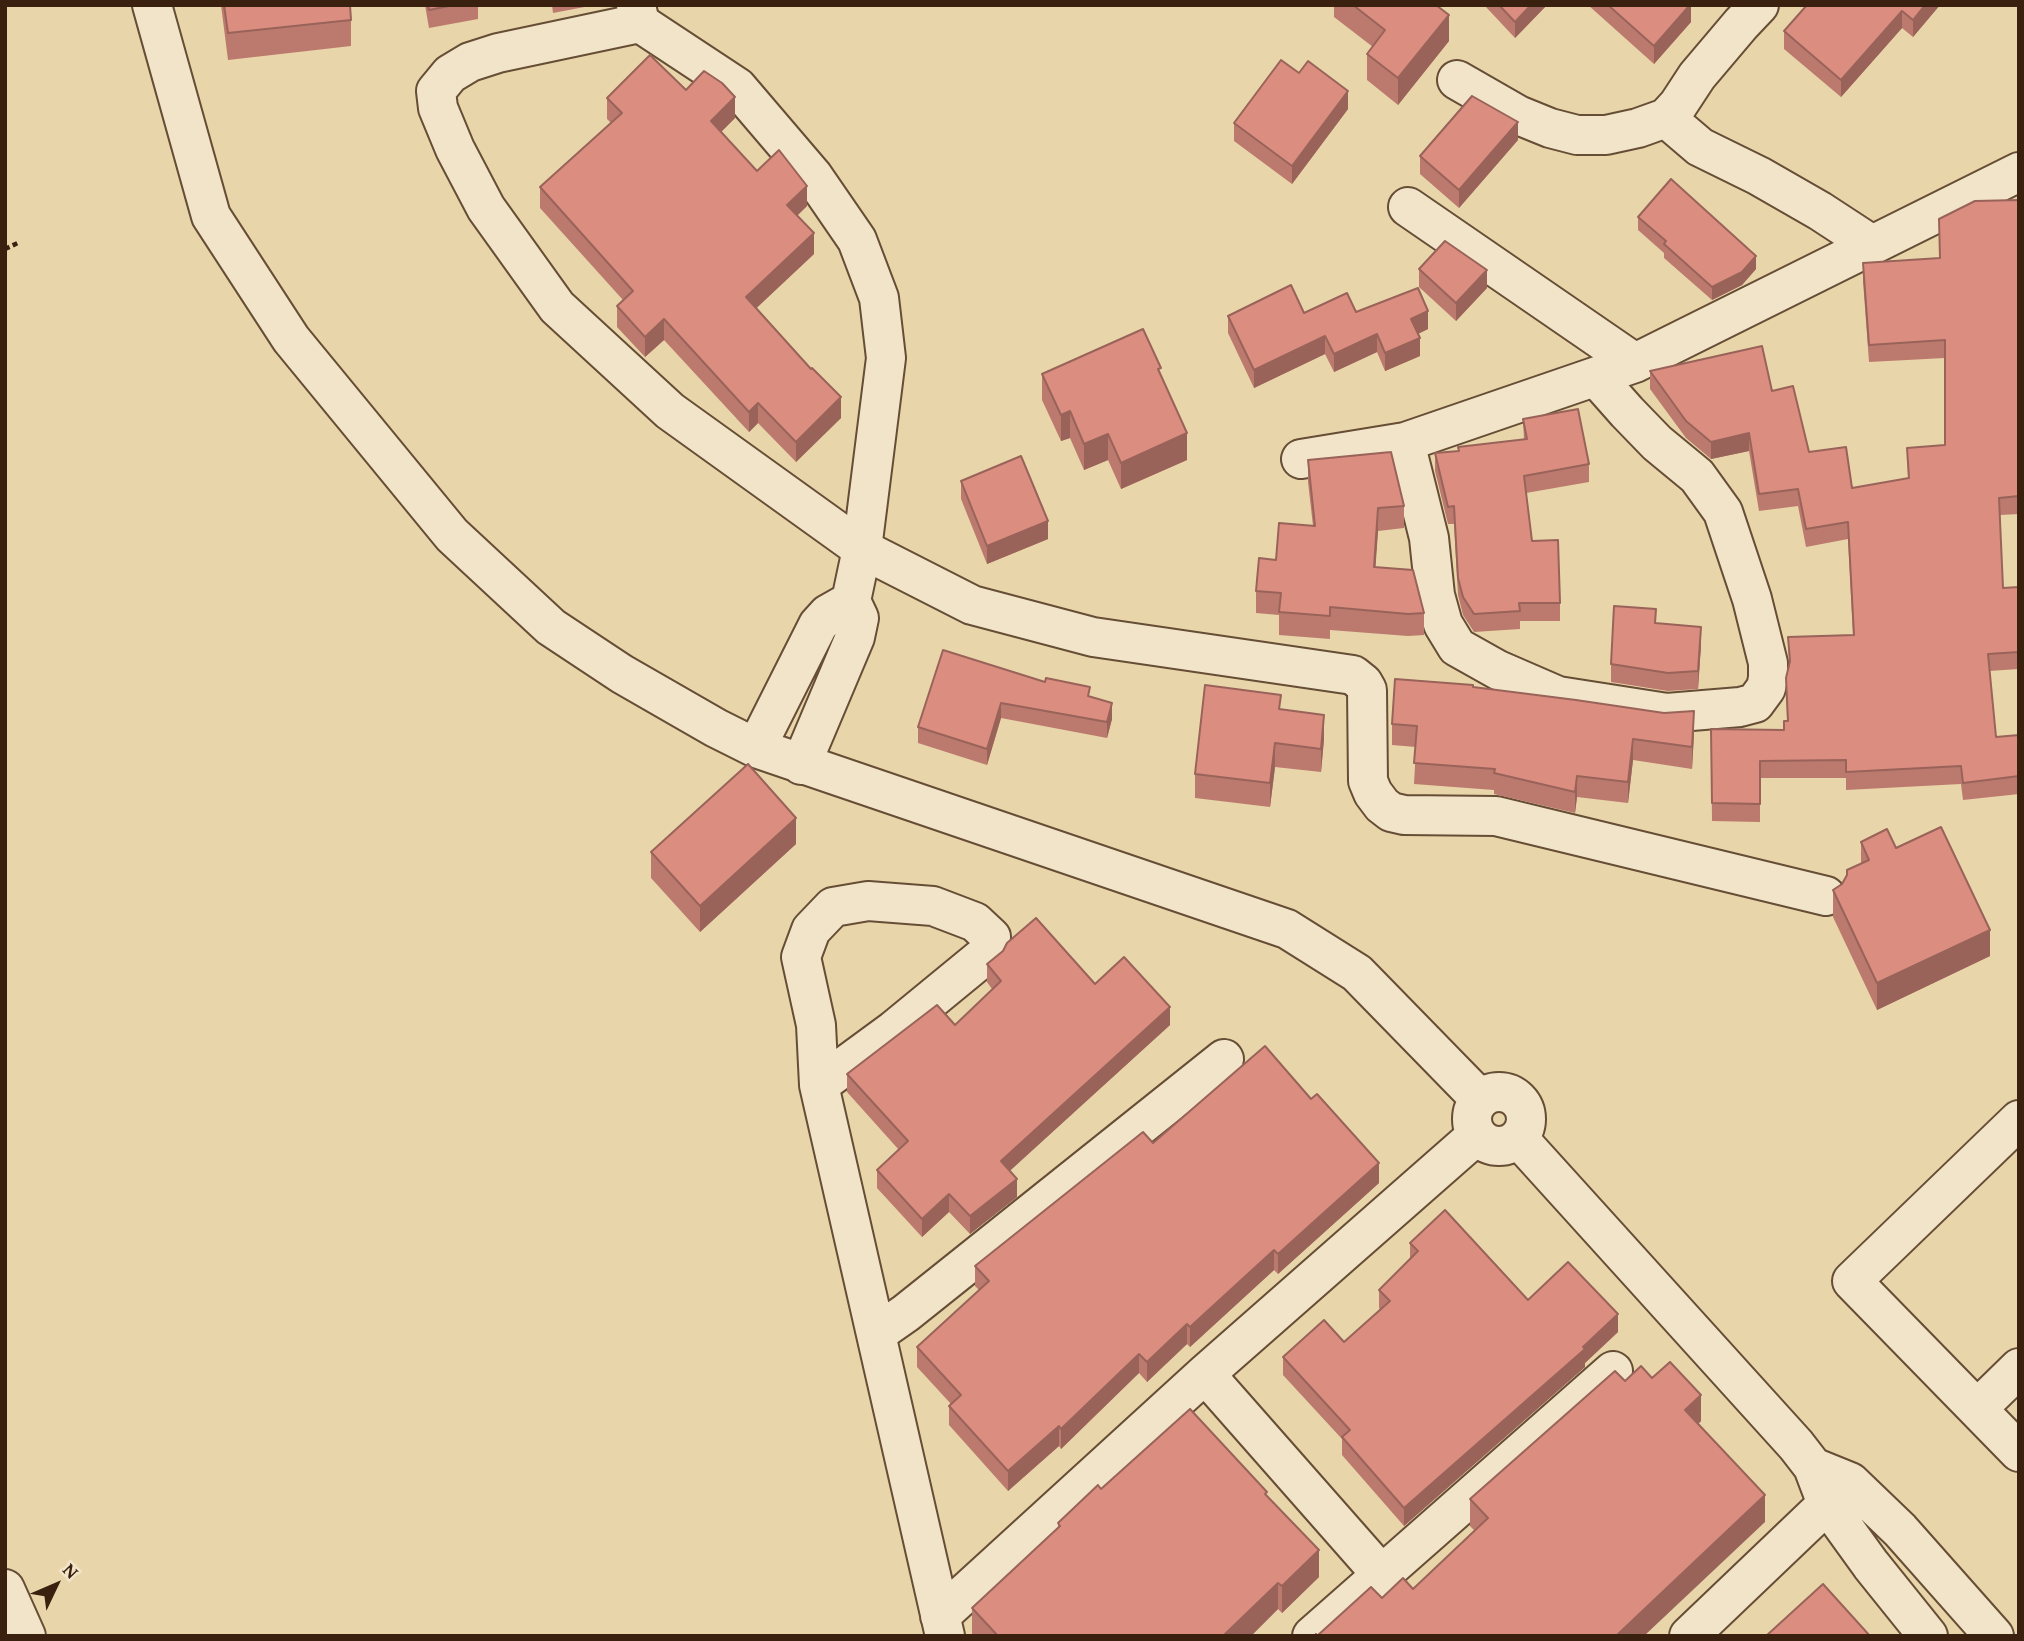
<!DOCTYPE html>
<html>
<head>
<meta charset="utf-8">
<style>
  body { margin:0 }
  #map { position:relative; width:2024px; height:1641px; overflow:hidden; background:#e9d5aa; font-family:"Gentium Book Plus",serif }
  canvas { display:block }
  .frame { position:absolute; inset:0; border:7px solid #3a200e; pointer-events:none }
  .north { position:absolute; left:21px; top:1550px; width:70px; height:70px; -webkit-text-stroke:5px #f1e4c8; paint-order:stroke; rotate:46deg; font-size:19px; font-weight:700; line-height:28px; text-align:center; color:#3a200e }
  .north::after { content:''; display:block; margin:auto; width:24px; height:32px; background:#3a200e; clip-path:polygon(50% 0,100% 100%,50% 72%,0 100%) }
</style>
</head>
<body>
<div id="map">
<canvas width="2024" height="1641"></canvas>
<div class="frame"></div>
<div class="north">N</div>
</div>
<script>
const ctx = document.querySelector('canvas').getContext('2d');
ctx.lineJoin = 'round';
const poly = rows => new Path2D(rows.map(r => 'M' + r).join(''));
function trace(path, color, width, dash) { ctx.strokeStyle = color; ctx.lineWidth = width; ctx.lineCap = dash ? 'butt' : 'round'; ctx.setLineDash(dash || []); ctx.stroke(path); }
function fill(path, color) { ctx.fillStyle = color; ctx.fill(path, 'evenodd'); }
const minor = poly([
  [152,5,211,216,291,339,452,535,551,627,622,674,716,728,756,748,1287,929,1357,973,1480,1099],
  [636,5,640,23,737,87,813,176,857,240,879,298,886,358,862,549,851,601,859,618,855,637,801,765],
  [1759,5,1741,24,1697,76,1678,105,1666,118,1700,147,1759,176,1820,211,1872,245],
  [640,23,498,53,470,62,450,74,436,91,438,108,455,149,486,208,557,307,670,411,862,549,972,605,1093,637,1353,675,1363,683,1367,690,1368,781,1373,793,1382,805,1391,812,1404,815,1496,816,1826,896],
  [1457,80,1518,115,1550,128,1577,135,1606,135,1638,128,1666,118],
  [1408,207,1635,363],
  [1405,442,1429,538,1435,595,1443,624,1457,647,1498,670,1558,696,1667,713,1740,707,1755,703,1766,688,1768,678,1768,663,1752,599,1723,512,1697,476,1657,443,1627,412,1596,377],
  [1301,459,1405,442,1635,363,2019,172],
  [756,748,818,625,828,614,851,601],
  [819,1085,894,1030,989,952,991,937,975,922,933,906,868,901,833,907,811,930,801,957,816,1025,819,1085,945,1636],
  '1472 1119a27 27 0 1 1 54 0a27 27 0 1 1-54 0Z',
  [2019,1120,1852,1281,2019,1452],
  [1518,1138,1796,1445,1813,1467,1827,1504,1871,1565,1928,1636],
  [876,1334,906,1313,1224,1059],
  [1205,1374,1382,1575],
  [1977,1409,2019,1368],
  [1813,1467,1850,1482,1900,1530,1994,1636],
  [5,1589,26,1636],
  [940,1616,1205,1374,1477,1135],
  [1312,1636,1613,1371],
  [1689,1636,1846,1486]
]);
trace(minor, '#664d35', 42);
trace(poly([
  [5,249,20,242]
]), '#3a200e', 4.5, [5, 3.5]);
trace(minor, '#f1e4c8', 38);
fill(poly([
  [221,5,350,5,351,20,351,46,228,60],
  [425,5,478,5,478,19,429,28],
  [552,5,595,5,553,13],
  [1334,5,1436,5,1449,41,1398,105,1367,80,1367,54,1373,47,1334,17],
  [1486,5,1547,5,1515,38,1486,7],
  [1588,5,1691,5,1691,22,1654,64],
  [1807,5,1940,5,1913,37,1902,28,1841,97,1784,49,1784,31],
  [686,90,735,118,721,132,757,171,807,206,797,216,814,254,756,308,841,418,796,462,758,423,749,432,664,340,645,357,617,327,617,306,623,300,540,208,540,187,611,123,607,119,607,98],
  [1348,109,1292,184,1234,141,1234,123],
  [1518,140,1459,208,1420,174,1420,156],
  [2019,200,2019,514,2000,515,2003,588,2019,587,2019,669,1989,671,1996,737,2019,735,2019,794,1963,800,1961,784,1846,790,1846,778,1760,778,1760,822,1712,821,1711,729,1784,730,1787,721,1786,678,1789,664,1788,637,1853,635,1848,539,1806,547,1798,506,1759,511,1749,451,1711,459,1686,438,1650,389,1650,371,1772,391,1809,452,1852,488,1908,478,1907,448,1945,445,1945,358,1869,362,1863,281,1863,263,1940,258,1939,219],
  [1638,217,1756,269,1742,285,1712,300,1664,258,1664,253,1638,230],
  [1419,269,1487,288,1456,321,1419,287],
  [1356,312,1428,329,1418,334,1420,356,1385,371,1377,352,1334,372,1325,354,1254,388,1228,333,1228,316],
  [1042,374,1161,376,1187,460,1121,489,1108,460,1084,470,1070,438,1061,441,1042,400],
  [1523,419,1589,464,1589,482,1526,493,1532,541,1560,603,1560,621,1520,621,1520,629,1474,632,1463,615,1458,595,1454,524,1448,524,1435,471,1435,453,1458,451,1524,440],
  [1308,460,1404,506,1404,528,1378,531,1375,567,1424,613,1424,635,1408,636,1330,630,1330,639,1279,635,1279,615,1256,613,1256,591,1276,560,1313,526,1308,482],
  [961,481,1048,539,987,564,961,499],
  [1656,623,1701,645,1698,689,1668,691,1611,682,1611,664],
  [943,650,1090,696,1112,719,1107,738,1001,718,987,765,918,743,918,727],
  [1473,687,1694,733,1692,769,1633,760,1628,803,1577,797,1575,813,1494,794,1494,790,1414,784,1416,747,1392,745,1392,724],
  [1281,709,1324,739,1321,772,1275,767,1270,807,1195,798,1195,774],
  [1861,842,1896,848,1990,956,1877,1010,1833,917,1833,890,1842,884,1861,864],
  [796,844,700,932,651,878,651,852],
  [987,964,1095,984,1170,1025,1009,1171,1017,1197,970,1234,949,1212,922,1237,877,1188,877,1170,899,1150,847,1092,847,1074,955,1025,992,989,987,982],
  [1153,1143,1379,1183,1278,1274,1274,1270,1190,1347,1187,1344,1147,1382,1139,1373,1061,1449,1059,1446,1008,1491,949,1425,949,1406,951,1404,917,1367,917,1347,979,1290,975,1286,975,1266],
  [1410,1243,1528,1300,1618,1332,1585,1363,1585,1367,1404,1526,1342,1455,1342,1439,1283,1375,1283,1357,1344,1342,1380,1309,1379,1308,1379,1290,1410,1259],
  [1652,1378,1701,1421,1698,1424,1765,1522,1317,1636,1382,1598,1413,1589,1475,1531,1470,1526,1470,1499,1625,1381],
  [1101,1489,1267,1495,1319,1577,1282,1613,1278,1609,1251,1636,973,1636,972,1635,972,1608,1058,1528,1058,1523]
]), '#bc7a6e');
fill(poly([
  [1531,5,1547,5,1515,38,1515,22],
  [1690,5,1691,5,1691,22,1654,64,1654,46],
  [1925,5,1940,5,1913,37,1913,20],
  [1902,11,1902,28,1841,97,1841,80],
  [1449,15,1449,41,1398,105,1398,78],
  [1348,91,1348,109,1292,184,1292,166],
  [735,97,735,118,711,142,711,121],
  [1518,122,1518,140,1459,208,1459,190],
  [807,186,807,206,787,225,787,205],
  [814,233,814,254,746,318,746,297],
  [1756,256,1756,269,1742,285,1712,300,1712,287],
  [1487,270,1487,288,1456,321,1456,303],
  [1428,311,1428,329,1411,337,1411,319],
  [664,319,664,340,645,357,645,337],
  [1377,334,1377,352,1334,372,1334,354],
  [1325,336,1325,354,1254,388,1254,370],
  [1420,338,1420,356,1385,371,1385,353],
  [841,397,841,418,796,462,796,442],
  [758,403,758,423,749,432,749,412],
  [1070,411,1070,438,1061,441,1061,415],
  [1187,433,1187,460,1121,489,1121,463],
  [1749,433,1749,451,1711,459,1711,442],
  [1108,434,1108,460,1084,470,1084,444],
  [1378,508,1378,531,1374,589,1374,567],
  [1048,521,1048,539,987,564,987,546],
  [1701,627,1701,645,1698,689,1698,671],
  [1001,703,1001,718,987,765,987,749],
  [1112,703,1112,719,1107,738,1107,722],
  [1694,711,1694,733,1692,769,1692,747],
  [1324,715,1324,739,1321,772,1321,749],
  [1633,739,1633,760,1628,803,1628,782],
  [1275,743,1275,767,1270,807,1270,783],
  [1577,776,1577,797,1575,813,1575,792],
  [796,818,796,844,700,932,700,906],
  [1990,930,1990,956,1877,1010,1877,983],
  [1170,1007,1170,1025,1001,1179,1001,1161],
  [1379,1163,1379,1183,1278,1274,1278,1254],
  [1017,1179,1017,1197,970,1234,970,1216],
  [949,1194,949,1212,922,1237,922,1219],
  [1274,1250,1274,1270,1190,1347,1190,1327],
  [1618,1314,1618,1332,1585,1363,1585,1367,1404,1526,1404,1508,1583,1347],
  [1187,1324,1187,1344,1147,1382,1147,1362],
  [1139,1354,1139,1373,1061,1449,1061,1429],
  [1701,1395,1701,1421,1685,1437,1685,1410],
  [1059,1426,1059,1446,1008,1491,1008,1471],
  [1765,1495,1765,1522,1644,1636,1616,1636],
  [1319,1550,1319,1577,1282,1613,1282,1586],
  [1278,1583,1278,1609,1251,1636,1223,1636]
]), '#99635a');
const building = poly([
  [224,5,350,5,351,20,228,33,224,5],
  [428,5,454,5,429,10,428,5],
  [1353,5,1436,5,1449,15,1398,78,1367,54,1385,30,1353,5],
  [1499,5,1531,5,1515,22,1499,5],
  [1608,5,1690,5,1654,46,1608,5],
  [1807,5,1925,5,1913,20,1902,11,1841,80,1784,31,1807,5],
  [650,55,686,90,704,71,722,83,735,97,711,121,757,171,779,150,807,186,787,205,814,233,746,297,811,369,812,368,841,397,796,442,758,403,749,412,664,319,645,337,617,306,633,291,540,187,622,113,607,98,650,55],
  [1281,60,1299,73,1308,61,1348,91,1292,166,1234,123,1281,60],
  [1472,96,1518,122,1459,190,1420,156,1472,96],
  [1671,179,1756,256,1742,272,1712,287,1664,244,1666,241,1638,217,1671,179],
  [2019,200,2019,496,1999,498,2003,588,2019,587,2019,652,1988,654,1996,737,2019,735,2019,776,1963,783,1961,766,1846,772,1846,760,1760,761,1760,804,1712,803,1711,729,1784,730,1784,721,1788,721,1786,678,1790,661,1788,637,1854,635,1848,522,1806,529,1798,489,1759,494,1749,433,1711,442,1686,421,1650,371,1762,346,1772,391,1793,386,1809,452,1846,447,1852,488,1909,478,1907,448,1945,445,1945,340,1869,345,1863,263,1940,258,1939,219,1975,201,2019,200],
  [1445,241,1487,270,1456,303,1419,269,1445,241],
  [1291,285,1304,313,1347,293,1356,312,1418,288,1428,311,1411,319,1420,338,1385,353,1377,334,1334,354,1325,336,1254,370,1228,316,1291,285],
  [1143,329,1161,368,1158,369,1187,433,1121,463,1108,434,1084,444,1070,411,1061,415,1042,374,1143,329],
  [1578,409,1589,464,1524,476,1532,541,1558,540,1560,603,1519,603,1520,611,1474,614,1463,597,1458,578,1454,506,1448,507,1435,453,1459,451,1458,447,1527,439,1523,419,1578,409],
  [1391,452,1404,506,1378,508,1374,567,1413,570,1424,613,1408,614,1330,607,1330,616,1279,612,1281,593,1256,591,1259,558,1276,560,1279,523,1315,526,1308,460,1391,452],
  [1021,456,1048,521,987,546,961,481,1021,456],
  [1614,606,1656,609,1655,623,1701,627,1698,671,1668,673,1611,664,1614,606],
  [943,650,1045,682,1046,678,1090,687,1088,696,1112,703,1107,722,1001,703,987,749,918,727,943,650],
  [1395,679,1473,685,1473,687,1576,700,1664,713,1694,711,1692,747,1633,739,1628,782,1577,776,1575,792,1494,773,1495,769,1414,763,1417,726,1392,724,1395,679],
  [1205,685,1281,695,1279,709,1324,715,1321,749,1275,743,1270,783,1195,774,1205,685],
  [748,764,796,818,700,906,651,852,748,764],
  [1941,827,1990,930,1877,983,1833,890,1842,884,1847,875,1847,870,1869,860,1861,842,1887,829,1896,848,1941,827],
  [1036,918,1095,984,1124,957,1170,1007,1001,1161,1017,1179,970,1216,949,1194,922,1219,877,1170,908,1141,847,1074,937,1005,955,1025,1001,981,987,964,1003,951,1007,943,1036,918],
  [1265,1046,1311,1099,1317,1094,1379,1163,1278,1254,1274,1250,1190,1327,1187,1324,1147,1362,1139,1354,1061,1429,1059,1426,1008,1471,949,1406,961,1395,917,1347,989,1281,975,1266,1143,1132,1153,1143,1265,1046],
  [1445,1210,1528,1300,1568,1262,1618,1314,1583,1347,1585,1349,1404,1508,1342,1437,1350,1430,1283,1357,1324,1320,1344,1342,1390,1301,1379,1290,1418,1251,1410,1243,1445,1210],
  [1670,1362,1701,1395,1685,1410,1765,1495,1616,1636,1314,1636,1316,1634,1317,1636,1371,1587,1382,1598,1403,1578,1413,1589,1488,1518,1470,1499,1615,1371,1625,1381,1641,1366,1652,1378,1670,1362],
  [1190,1409,1267,1492,1265,1494,1319,1550,1282,1586,1278,1583,1223,1636,998,1636,972,1608,1060,1526,1058,1523,1098,1485,1101,1489,1190,1409],
  [1823,1584,1870,1636,1766,1636,1823,1584]
]);
fill(building, '#db8e80');
trace(building, '#99635a', 2);
</script>
</body>
</html>
